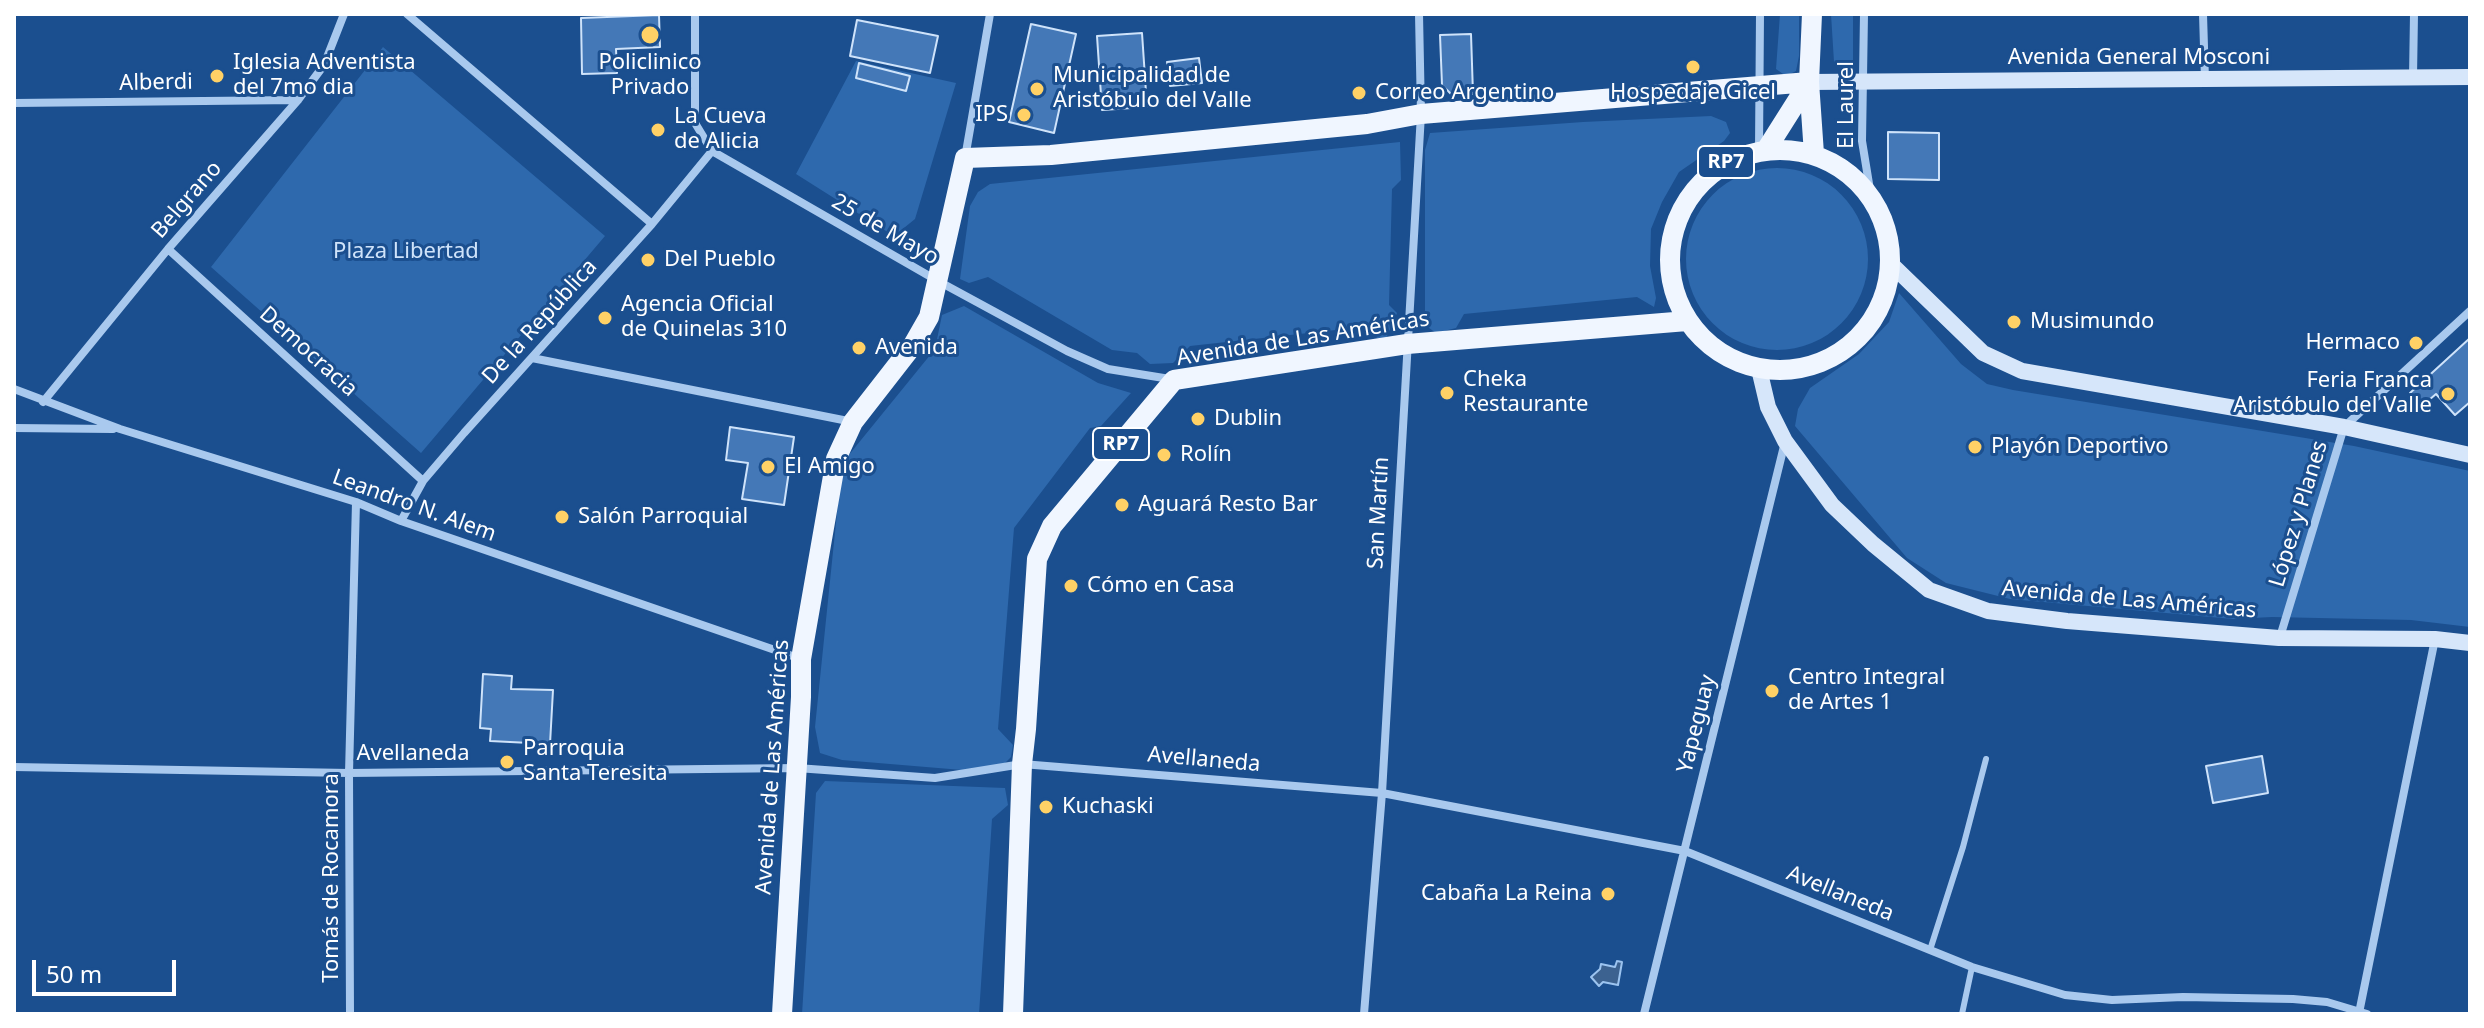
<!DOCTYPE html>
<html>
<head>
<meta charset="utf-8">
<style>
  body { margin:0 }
  #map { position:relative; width:2484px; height:1028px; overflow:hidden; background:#1b4f8f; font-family:"Noto Sans",sans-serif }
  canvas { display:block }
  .frame { position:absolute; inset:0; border:16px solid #fff; pointer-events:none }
  .scale { position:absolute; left:32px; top:960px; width:144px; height:36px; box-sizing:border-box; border:4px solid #fff; border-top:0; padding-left:10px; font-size:24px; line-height:28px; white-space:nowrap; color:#fff; -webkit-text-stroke:6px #1b4f8f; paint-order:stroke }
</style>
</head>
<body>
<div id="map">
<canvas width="2484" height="1028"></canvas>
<div class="frame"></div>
<div class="scale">50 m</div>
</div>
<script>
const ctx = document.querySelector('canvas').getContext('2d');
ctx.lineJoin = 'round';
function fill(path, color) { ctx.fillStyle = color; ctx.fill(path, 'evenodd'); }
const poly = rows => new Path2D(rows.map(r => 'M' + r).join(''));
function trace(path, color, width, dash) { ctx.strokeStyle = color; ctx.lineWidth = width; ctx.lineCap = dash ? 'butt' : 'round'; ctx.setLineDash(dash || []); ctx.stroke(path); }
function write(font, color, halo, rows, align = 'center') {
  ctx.font = font + ' "Noto Sans",sans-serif'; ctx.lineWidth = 6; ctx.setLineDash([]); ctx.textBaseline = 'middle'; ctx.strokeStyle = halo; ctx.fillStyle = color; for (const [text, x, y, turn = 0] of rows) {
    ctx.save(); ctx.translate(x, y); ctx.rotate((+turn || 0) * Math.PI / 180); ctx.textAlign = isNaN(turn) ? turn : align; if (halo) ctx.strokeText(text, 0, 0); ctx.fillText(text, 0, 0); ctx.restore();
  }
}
fill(poly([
  [1780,14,1799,14,1799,56,1796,71,1786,76,1776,69],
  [1831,14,1853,14,1853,63,1847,72,1834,62],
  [383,47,605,236,421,453,211,267],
  [856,61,956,83,915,219,894,236,796,174],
  [1711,116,1726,122,1730,133,1724,141,1679,172,1662,202,1651,229,1650,266,1656,298,1654,307,1637,297,1464,314,1456,328,1436,333,1425,325,1425,150,1430,133,1583,122],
  [1400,142,1401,180,1392,189,1389,305,1397,313,1384,343,1363,327,1190,346,1173,363,1150,364,1137,353,1112,350,988,277,969,283,960,279,970,206,978,192,990,184],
  '1686 259a91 91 0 1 1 182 0a91 91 0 1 1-182 0Z',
  [1899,293,1961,364,1987,384,2013,390,2354,446,2470,471,2470,627,2411,620,2272,617,2233,619,2010,599,1946,583,1907,558,1795,426,1798,409,1810,388,1859,354,1889,322],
  [964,306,1098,383,1131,393,1101,426,1090,428,1014,528,998,729,1013,745,1011,757,1002,766,986,772,842,760,820,753,815,727,841,474,848,456,935,349,942,315],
  [825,781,1005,788,1008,805,992,819,979,1014,802,1014,816,793]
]), '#2e69ad');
const water = poly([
  [1617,961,1622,962,1618,985,1603,982,1599,986,1591,977,1600,969,1601,964,1615,967,1617,961]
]);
fill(water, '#3c6290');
trace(water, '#9cc4f0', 2);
const building = poly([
  [659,15,660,47,616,49,617,73,582,74,581,18,659,15],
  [857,20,938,36,930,73,850,56,857,20],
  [1031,24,1076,34,1054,133,1009,122,1031,24],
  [1142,33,1147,107,1102,110,1097,36,1142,33],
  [1471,34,1473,94,1451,94,1442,85,1440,35,1471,34],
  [1199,58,1202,83,1170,86,1167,62,1199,58],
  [859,63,910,76,906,91,856,78,859,63],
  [1888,132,1939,133,1939,180,1888,179,1888,132],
  [2470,338,2470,402,2455,415,2436,394,2422,406,2410,393,2470,338],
  [730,427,794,437,784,505,742,499,748,463,726,460,730,427],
  [483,674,512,676,511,689,553,690,550,744,490,741,491,729,480,728,483,674],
  [2262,756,2268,793,2213,803,2206,766,2262,756]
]);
fill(building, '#4478b7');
trace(building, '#cfe3fa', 2);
trace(poly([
  [1930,950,1963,847,1986,759],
  [1962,1014,1972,967]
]), '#a9c9ee', 6);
trace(poly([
  [407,14,652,224],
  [695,14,695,123,712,151,938,281,1067,351,1108,369,1170,379],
  [1864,14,1862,141,1871,196],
  [2203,14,2205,80],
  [2413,77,2414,14],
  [14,103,298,100],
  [1759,149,1760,14],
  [965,158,990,14],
  [168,249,423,481],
  [532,358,853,422],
  [14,389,120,429,356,502,401,521,801,659],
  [43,402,168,249,298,100,324,65,344,14],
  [14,428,113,429],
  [401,521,423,481,464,433,652,224,712,151],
  [2280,637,2344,427,2470,311],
  [14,767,349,773,797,768,935,778,1022,764,1382,793,1685,851,1972,967,2065,995,2112,1000,2183,997,2293,999,2327,1002,2367,1014],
  [2359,1013,2435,639],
  [350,1014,349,773,356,502],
  [1364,1014,1382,793,1421,114,1419,14],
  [1644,1014,1785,442]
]), '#a9c9ee', 8);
trace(poly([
  [1809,82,2470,77],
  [1891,264,1983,353,2022,371,2344,427,2470,455],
  [1759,369,1768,407,1785,441,1832,505,1873,544,1929,590,1988,611,2067,621,2279,638,2435,639,2470,643]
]), '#d6e6fa', 16);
trace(poly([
  [1812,14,1809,82,1814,154],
  '1670 260a110 110 0 1 1 220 0a110 110 0 1 1-220 0Z',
  [1766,150,1809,82],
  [782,1014,801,697,801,659,836,459,853,422,913,345,929,317,965,158,1051,155,1367,124,1421,114,1809,82],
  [1013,1014,1022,764,1026,729,1037,559,1052,526,1174,380,1407,344,1687,321]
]), '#f0f6ff', 20);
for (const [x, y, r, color] of [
  [650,35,10,"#ffd166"],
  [1693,67,8,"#ffd166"],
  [217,76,8,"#ffd166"],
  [1037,89,8,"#ffd166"],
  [1359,93,8,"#ffd166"],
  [1024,115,8,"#ffd166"],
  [658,130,8,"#ffd166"],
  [648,260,8,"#ffd166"],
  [605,318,8,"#ffd166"],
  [2014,322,8,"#ffd166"],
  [2416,343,8,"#ffd166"],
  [859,348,8,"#ffd166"],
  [1447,393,8,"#ffd166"],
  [2448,394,8,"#ffd166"],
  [1198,419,8,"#ffd166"],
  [1975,447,8,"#ffd166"],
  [1164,455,8,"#ffd166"],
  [768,467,8,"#ffd166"],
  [1122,505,8,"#ffd166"],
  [562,517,8,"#ffd166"],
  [1071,586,8,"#ffd166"],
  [1772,691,8,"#ffd166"],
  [507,762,8,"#ffd166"],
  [1046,807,8,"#ffd166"],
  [1608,894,8,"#ffd166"]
]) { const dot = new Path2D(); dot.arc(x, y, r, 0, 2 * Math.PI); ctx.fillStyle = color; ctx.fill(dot); trace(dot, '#1b4f8f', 3); }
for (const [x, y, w] of [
  [1726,162,56],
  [1121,444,56]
]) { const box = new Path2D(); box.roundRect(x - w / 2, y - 16, w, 32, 6); ctx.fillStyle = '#1b4f8f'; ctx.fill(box); trace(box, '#fff', 2); }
write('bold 20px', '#fff', null, [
  ["RP7",1726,162],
  ["RP7",1121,444]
]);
write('22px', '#fff', '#1b4f8f', [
  ["Avenida General Mosconi",2139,58],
  ["Alberdi",156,83,-1],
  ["El Laurel",1847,105,-90],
  ["Belgrano",187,200,-49],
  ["25 de Mayo",885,230,30],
  ["De la República",540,322,-48],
  ["Avenida de Las Américas",1303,339,-9],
  ["Democracia",308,352,42],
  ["Leandro N. Alem",414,506,20],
  ["San Martín",1379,513,-87],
  ["López y Planes",2299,514,-73],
  ["Avenida de Las Américas",2129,600,5],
  ["Yapeguay",1697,724,-76],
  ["Avellaneda",413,754],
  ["Avellaneda",1204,760,5],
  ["Avenida de Las Américas",773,767,-86],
  ["Tomás de Rocamora",332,878,-90],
  ["Avellaneda",1840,894,22]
]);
write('22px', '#fff', '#1b4f8f', [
  ["Iglesia Adventista",233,63],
  ["del 7mo dia",233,88],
  ["Policlinico",650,63,"center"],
  ["Privado",650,88,"center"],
  ["Municipalidad de",1053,76],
  ["Aristóbulo del Valle",1053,101],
  ["Correo Argentino",1375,93],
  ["Hospedaje Gicel",1693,93,"center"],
  ["IPS",1008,115,"right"],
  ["La Cueva",674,117],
  ["de Alicia",674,142],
  ["Del Pueblo",664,260],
  ["Agencia Oficial",621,305],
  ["de Quinelas 310",621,330],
  ["Musimundo",2030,322],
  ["Hermaco",2400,343,"right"],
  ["Avenida",875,348],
  ["Cheka",1463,380],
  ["Restaurante",1463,405],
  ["Feria Franca",2432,381,"right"],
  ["Aristóbulo del Valle",2432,406,"right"],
  ["Dublin",1214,419],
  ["Playón Deportivo",1991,447],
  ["Rolín",1180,455],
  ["El Amigo",784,467],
  ["Aguará Resto Bar",1138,505],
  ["Salón Parroquial",578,517],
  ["Cómo en Casa",1087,586],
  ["Centro Integral",1788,678],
  ["de Artes 1",1788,703],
  ["Parroquia",523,749],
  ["Santa Teresita",523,774],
  ["Kuchaski",1062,807],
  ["Cabaña La Reina",1592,894,"right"]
], 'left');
write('22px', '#cfe3fa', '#1b4f8f', [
  ["Plaza Libertad",406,252]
]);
</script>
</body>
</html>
